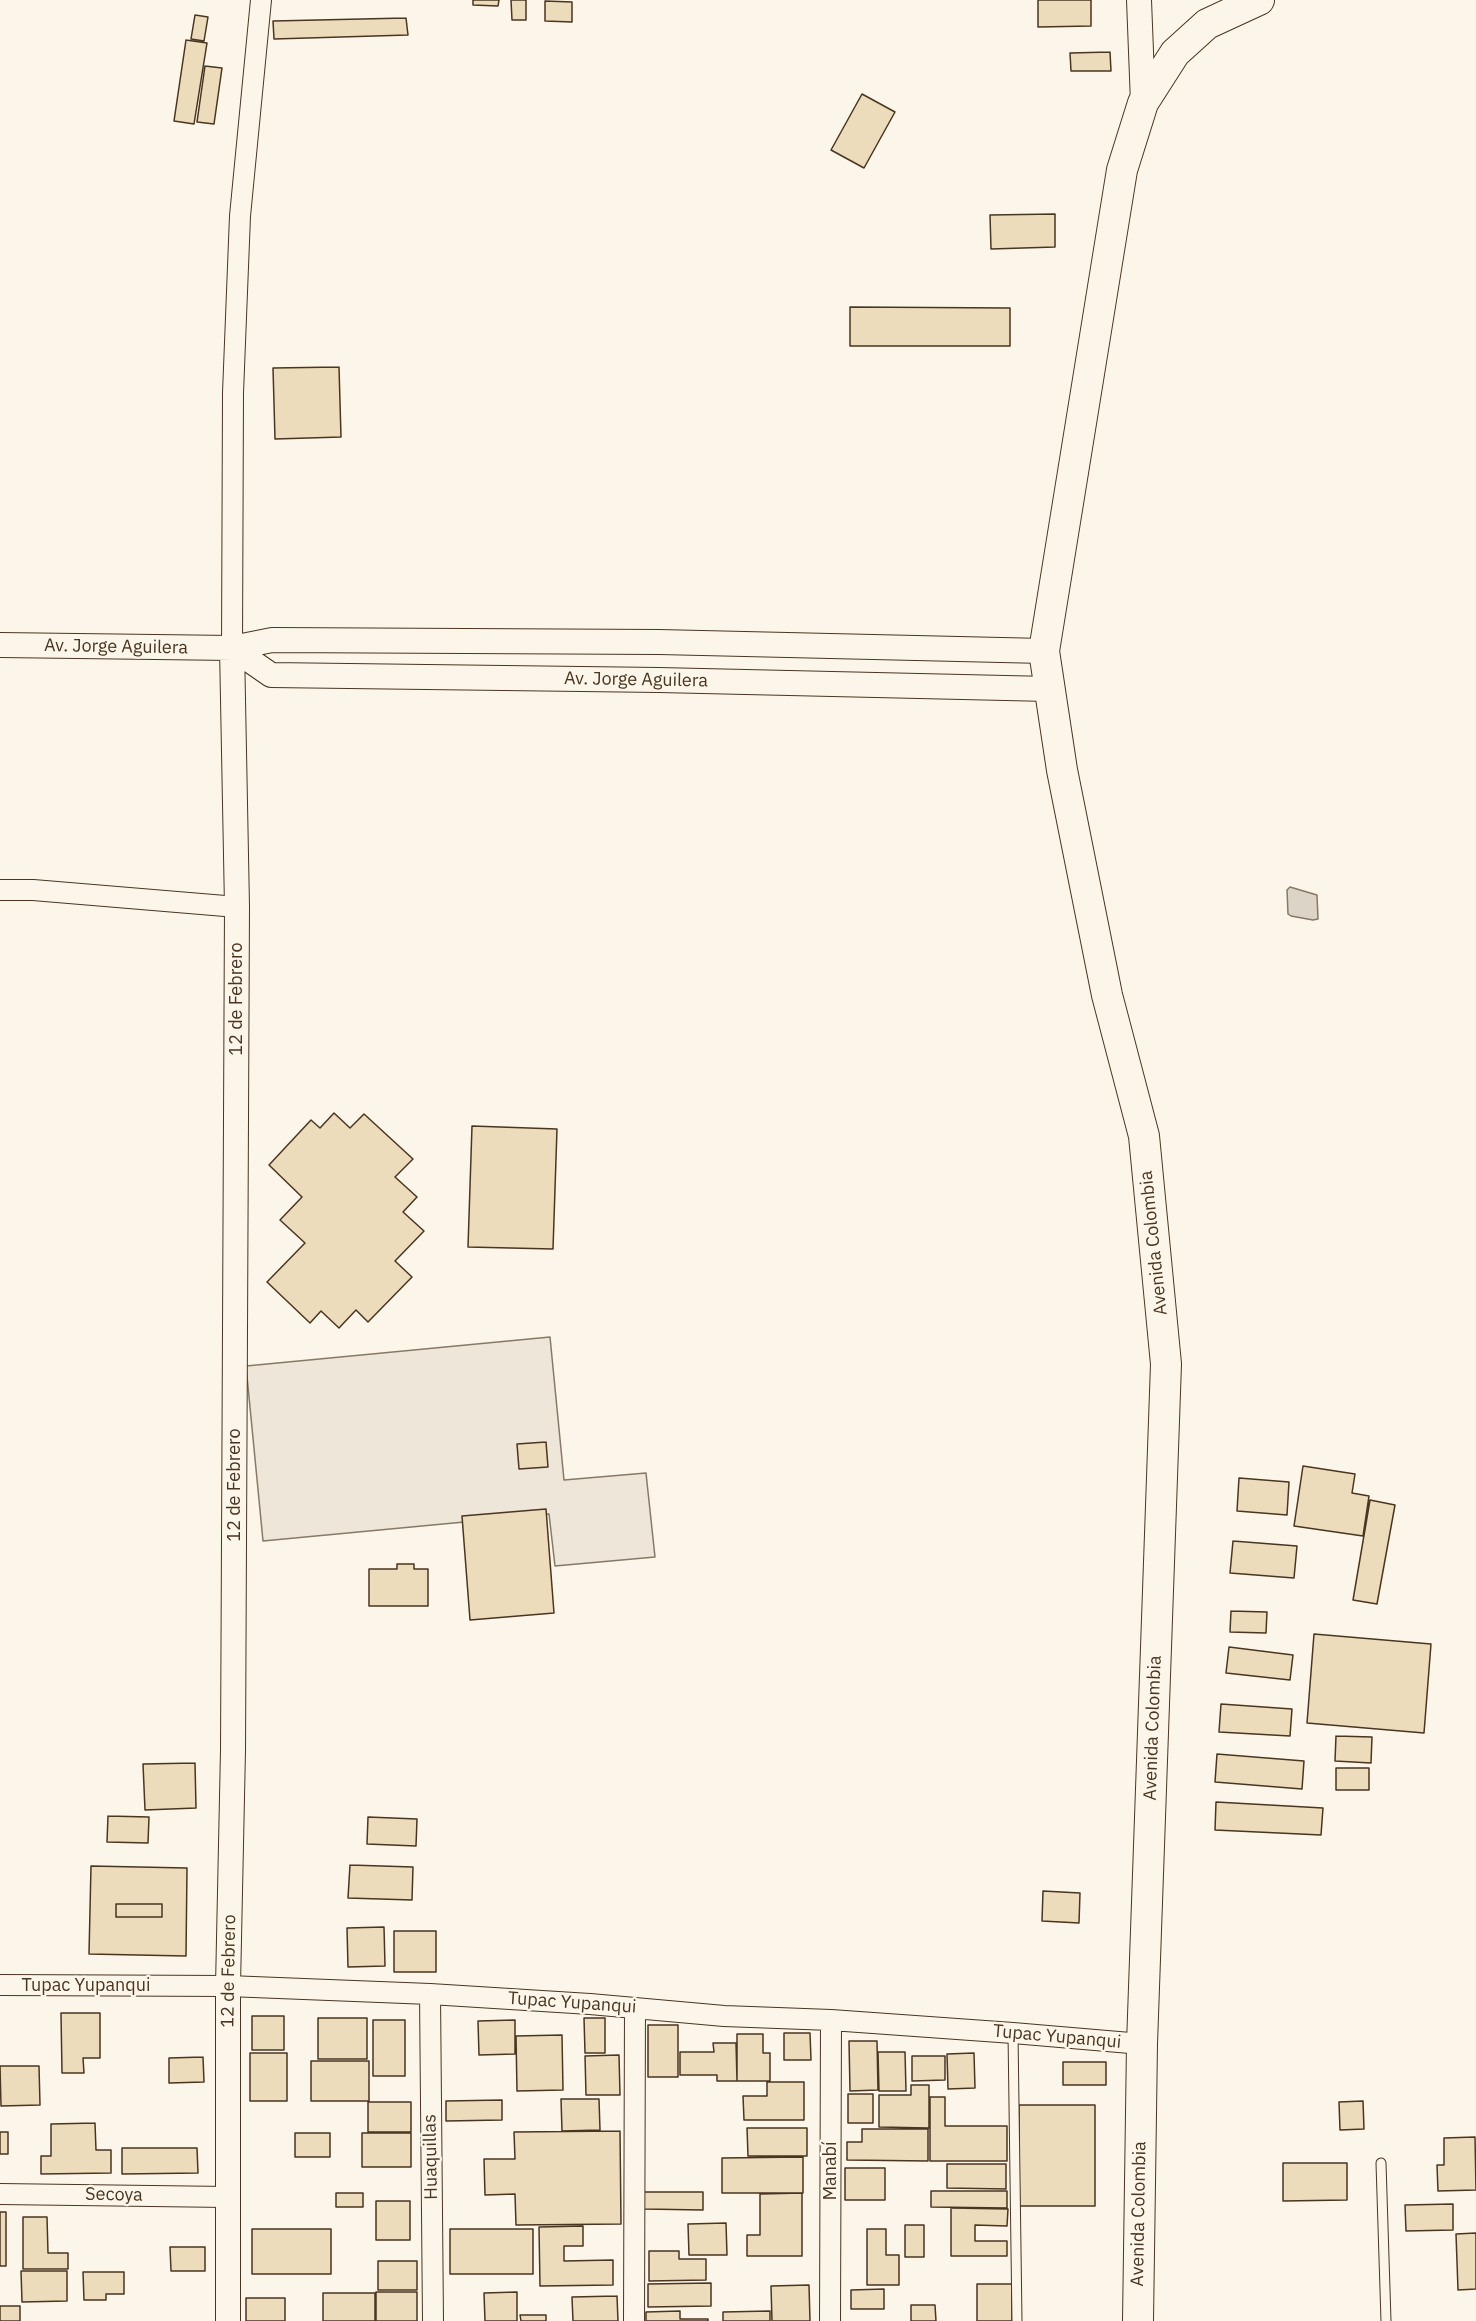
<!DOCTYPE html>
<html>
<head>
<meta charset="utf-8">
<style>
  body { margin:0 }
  canvas { display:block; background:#fbf6e9 }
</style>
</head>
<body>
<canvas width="1476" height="2321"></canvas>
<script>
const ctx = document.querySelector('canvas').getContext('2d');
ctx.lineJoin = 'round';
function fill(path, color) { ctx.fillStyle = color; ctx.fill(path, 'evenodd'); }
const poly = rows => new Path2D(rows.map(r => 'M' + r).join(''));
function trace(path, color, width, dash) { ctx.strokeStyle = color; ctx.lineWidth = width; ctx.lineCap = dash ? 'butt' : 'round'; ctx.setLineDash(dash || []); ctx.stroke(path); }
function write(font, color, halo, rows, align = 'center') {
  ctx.font = font + ' "IBM Plex Sans",sans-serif'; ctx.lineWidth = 4.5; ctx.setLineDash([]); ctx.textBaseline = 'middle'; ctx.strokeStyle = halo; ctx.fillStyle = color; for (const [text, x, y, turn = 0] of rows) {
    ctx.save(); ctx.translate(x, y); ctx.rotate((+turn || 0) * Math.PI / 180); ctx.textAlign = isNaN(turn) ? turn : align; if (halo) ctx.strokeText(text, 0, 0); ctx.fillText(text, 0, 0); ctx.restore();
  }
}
const green = poly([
  [550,1337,564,1480,646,1473,655,1557,555,1566,549,1514,263,1541,246,1366,550,1337]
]);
fill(green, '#ede6d9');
trace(green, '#887966', 1.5);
const water = poly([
  [1290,887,1317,895,1318,919,1313,920,1291,916,1288,914,1287,890,1290,887]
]);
fill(water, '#dcd4c6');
trace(water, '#887966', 1.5);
const building = poly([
  [473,0,499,0,498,6,473,5,473,0],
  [511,0,526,0,526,20,512,20,511,0],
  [1038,0,1091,0,1091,26,1038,27,1038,0],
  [545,1,572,2,572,22,545,21,545,1],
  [195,15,208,17,204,41,191,39,195,15],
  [406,18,408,35,274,39,273,21,406,18],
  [186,40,207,43,194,124,174,121,186,40],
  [1110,52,1111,71,1071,71,1070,53,1110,52],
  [205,66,222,68,214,124,197,122,205,66],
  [862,94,895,112,864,168,831,150,862,94],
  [1055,214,1055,247,991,249,990,215,1055,214],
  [850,307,1010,308,1010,346,850,346,850,307],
  [339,367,341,437,275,439,273,368,339,367],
  [334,1113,350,1128,364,1114,413,1159,395,1177,417,1197,403,1212,424,1231,395,1261,412,1277,368,1322,356,1310,339,1328,321,1311,310,1323,267,1282,305,1243,280,1220,302,1197,269,1165,311,1120,320,1128,334,1113],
  [472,1126,557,1129,553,1249,468,1247,472,1126],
  [546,1442,548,1467,519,1469,517,1444,546,1442],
  [1303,1466,1355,1474,1352,1493,1369,1496,1363,1536,1294,1526,1303,1466],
  [1239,1478,1289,1482,1287,1515,1237,1511,1239,1478],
  [1370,1500,1395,1505,1377,1604,1353,1600,1370,1500],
  [546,1509,554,1613,470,1620,462,1516,546,1509],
  [1233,1541,1297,1546,1294,1578,1230,1573,1233,1541],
  [397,1564,414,1564,414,1569,428,1569,428,1606,369,1606,369,1569,397,1569,397,1564],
  [1231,1611,1267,1612,1266,1633,1230,1632,1231,1611],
  [1314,1634,1431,1644,1424,1733,1307,1723,1314,1634],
  [1229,1647,1293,1655,1290,1680,1226,1673,1229,1647],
  [1221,1704,1292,1709,1290,1736,1219,1732,1221,1704],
  [1336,1736,1372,1737,1371,1763,1335,1761,1336,1736],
  [1217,1754,1304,1761,1302,1789,1215,1782,1217,1754],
  [195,1763,196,1808,145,1810,143,1764,195,1763],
  [1336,1768,1369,1768,1369,1790,1336,1790,1336,1768],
  [1216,1802,1323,1808,1321,1835,1215,1830,1216,1802],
  [108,1816,149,1817,148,1843,107,1842,108,1816],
  [368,1817,417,1819,416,1846,367,1844,368,1817],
  [350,1865,413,1867,412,1900,348,1898,350,1865],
  [91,1866,187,1868,186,1956,89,1954,91,1866],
  [116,1904,162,1904,162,1917,116,1917,116,1904],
  [1043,1891,1080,1893,1079,1923,1042,1921,1043,1891],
  [116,1904,162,1904,162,1917,116,1917,116,1904],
  [384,1927,385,1966,348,1967,347,1928,384,1927],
  [394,1931,436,1931,436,1972,394,1972,394,1931],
  [61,2013,100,2013,100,2058,83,2058,84,2073,62,2073,61,2013],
  [252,2016,284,2016,284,2050,252,2050,252,2016],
  [318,2018,367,2018,367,2059,318,2059,318,2018],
  [584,2018,605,2018,605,2053,585,2053,584,2018],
  [373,2020,405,2020,405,2076,373,2076,373,2020],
  [515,2020,515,2054,479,2055,478,2021,515,2020],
  [648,2025,678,2025,678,2077,648,2077,648,2025],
  [784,2033,810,2033,811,2060,784,2060,784,2033],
  [737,2034,763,2034,763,2053,770,2053,770,2081,737,2081,737,2034],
  [562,2035,563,2090,517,2091,516,2036,562,2035],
  [849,2041,877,2041,878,2090,850,2091,849,2041],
  [713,2043,736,2043,737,2081,717,2081,717,2075,680,2075,680,2052,714,2052,713,2043],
  [878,2052,905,2052,906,2091,879,2091,878,2052],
  [250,2053,287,2053,287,2101,250,2101,250,2053],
  [974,2053,975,2088,948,2089,947,2054,974,2053],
  [619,2055,620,2095,586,2095,585,2056,619,2055],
  [912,2056,945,2056,945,2080,912,2081,912,2056],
  [203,2057,204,2082,169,2083,169,2058,203,2057],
  [311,2061,369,2061,369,2101,311,2101,311,2061],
  [1063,2062,1106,2062,1106,2085,1063,2085,1063,2062],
  [0,2066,39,2066,40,2105,1,2106,0,2066],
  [767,2082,804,2082,804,2120,744,2120,743,2096,767,2096,767,2082],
  [911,2085,929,2085,929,2128,879,2127,879,2095,911,2095,911,2085],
  [848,2094,873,2094,873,2123,848,2123,848,2094],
  [930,2097,945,2097,945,2126,1007,2126,1007,2161,930,2161,930,2097],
  [561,2099,599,2099,600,2130,562,2131,561,2099],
  [502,2100,502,2120,446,2121,446,2101,502,2100],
  [1363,2101,1364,2129,1340,2130,1339,2102,1363,2101],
  [368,2102,411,2102,411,2132,368,2132,368,2102],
  [1019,2105,1095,2105,1095,2206,1019,2206,1019,2105],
  [95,2123,96,2150,111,2150,111,2173,41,2174,41,2156,51,2156,51,2124,95,2123],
  [747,2128,807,2128,807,2156,748,2156,747,2128],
  [862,2129,928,2129,928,2161,847,2160,847,2142,862,2142,862,2129],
  [620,2131,621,2224,516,2225,515,2194,485,2195,484,2159,515,2159,514,2132,620,2131],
  [0,2132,8,2132,8,2154,0,2154,0,2132],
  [295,2133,330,2133,330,2157,295,2157,295,2133],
  [362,2133,411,2133,411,2167,362,2167,362,2133],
  [1475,2137,1476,2190,1438,2191,1437,2165,1444,2165,1444,2138,1475,2137],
  [122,2148,197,2148,198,2173,122,2174,122,2148],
  [803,2157,803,2193,722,2193,722,2158,803,2157],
  [1283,2163,1347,2163,1347,2200,1283,2201,1283,2163],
  [947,2164,1006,2164,1006,2189,947,2188,947,2164],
  [845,2168,885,2168,885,2200,845,2200,845,2168],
  [931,2191,1007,2191,1007,2208,931,2207,931,2191],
  [644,2192,703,2192,703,2210,644,2209,644,2192],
  [336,2193,363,2193,363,2207,336,2207,336,2193],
  [802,2193,802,2256,747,2256,747,2235,760,2235,760,2194,802,2193],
  [376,2201,410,2201,410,2240,376,2240,376,2201],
  [1453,2204,1453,2230,1406,2231,1405,2205,1453,2204],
  [951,2208,1008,2209,1007,2226,975,2225,975,2241,1007,2241,1007,2256,951,2256,951,2208],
  [0,2212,6,2212,6,2266,0,2266,0,2212],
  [23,2217,47,2217,48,2253,68,2253,68,2269,23,2269,23,2217],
  [726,2223,727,2255,689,2255,688,2224,726,2223],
  [905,2225,924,2225,924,2257,905,2257,905,2225],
  [583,2226,583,2246,564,2246,564,2261,613,2260,613,2285,540,2286,539,2227,583,2226],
  [252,2229,331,2229,331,2274,252,2274,252,2229],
  [450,2229,533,2229,533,2274,450,2274,450,2229],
  [867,2229,886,2229,886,2255,899,2255,899,2285,867,2285,867,2229],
  [1476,2233,1476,2289,1458,2290,1456,2234,1476,2233],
  [170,2247,205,2247,205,2271,171,2271,170,2247],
  [649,2251,679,2251,679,2259,706,2259,706,2280,649,2281,649,2251],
  [378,2261,417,2261,417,2290,378,2290,378,2261],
  [21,2271,67,2271,67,2301,22,2302,21,2271],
  [83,2272,124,2272,124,2294,106,2294,106,2300,84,2300,83,2272],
  [711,2283,711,2306,648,2307,648,2284,711,2283],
  [977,2284,1012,2284,1012,2321,977,2321,977,2284],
  [809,2285,810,2321,772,2321,771,2286,809,2285],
  [884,2289,884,2309,851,2309,851,2290,884,2289],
  [376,2292,417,2292,417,2321,376,2321,376,2292],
  [517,2292,517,2321,485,2321,484,2293,517,2292],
  [323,2293,375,2293,375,2321,323,2321,323,2293],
  [617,2296,618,2321,573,2321,572,2297,617,2296],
  [246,2298,285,2298,285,2321,246,2321,246,2298],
  [911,2305,935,2305,936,2321,911,2321,911,2305],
  [0,2306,20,2306,20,2321,0,2321,0,2306],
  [680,2311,680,2319,708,2319,708,2321,646,2321,646,2312,680,2311],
  [770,2311,770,2321,723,2321,723,2312,770,2311],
  [520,2315,546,2315,546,2321,521,2321,520,2315]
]);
fill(building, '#ecdcbc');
trace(building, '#4a3520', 1.5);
const service = poly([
  [1013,2033,1017,2321],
  [1381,2163,1386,2321]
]);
const minor = poly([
  [232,648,233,393,240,216,261,0],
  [0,890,33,890,237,907],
  [0,1985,228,1986,430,1994,590,2004,724,2016,831,2020,1013,2033,1142,2044],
  [430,1994,433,2321],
  [0,2194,227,2197],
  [634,2321,635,2008],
  [830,2321,831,2020]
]);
const tertiary = poly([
  [1139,0,1143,103],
  [0,645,232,648,272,640,659,642,1044,651],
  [232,648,271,675,659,680,1049,689],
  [228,2321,228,1986,233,1750,237,907,232,648]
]);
const primary = poly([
  [1138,2321,1142,2044,1166,1364,1144,1136,1107,995,1062,770,1044,651,1122,170,1143,103,1175,53,1207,24,1259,0]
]);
trace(service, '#4a3520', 11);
trace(minor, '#4a3520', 22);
trace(tertiary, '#4a3520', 26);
trace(primary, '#4a3520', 32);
trace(service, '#fbf6e9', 9);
trace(minor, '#fbf6e9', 20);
trace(tertiary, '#fbf6e9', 24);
trace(primary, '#fbf6e9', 30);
write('18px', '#4a3520', '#fbf6e9', [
  ["Av. Jorge Aguilera",116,647,1],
  ["Av. Jorge Aguilera",636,680,1],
  ["12 de Febrero",237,999,-90],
  ["Avenida Colombia",1154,1243,-96],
  ["12 de Febrero",235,1485,-90],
  ["Avenida Colombia",1153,1728,-88],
  ["12 de Febrero",229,1971,-89],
  ["Tupac Yupanqui",86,1986],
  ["Tupac Yupanqui",572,2003,4],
  ["Tupac Yupanqui",1057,2037,5],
  ["Huaquillas",431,2157,-91],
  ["Manabí",831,2171,-90],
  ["Secoya",114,2195,1],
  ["Avenida Colombia",1139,2214,-89]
]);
</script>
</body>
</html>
